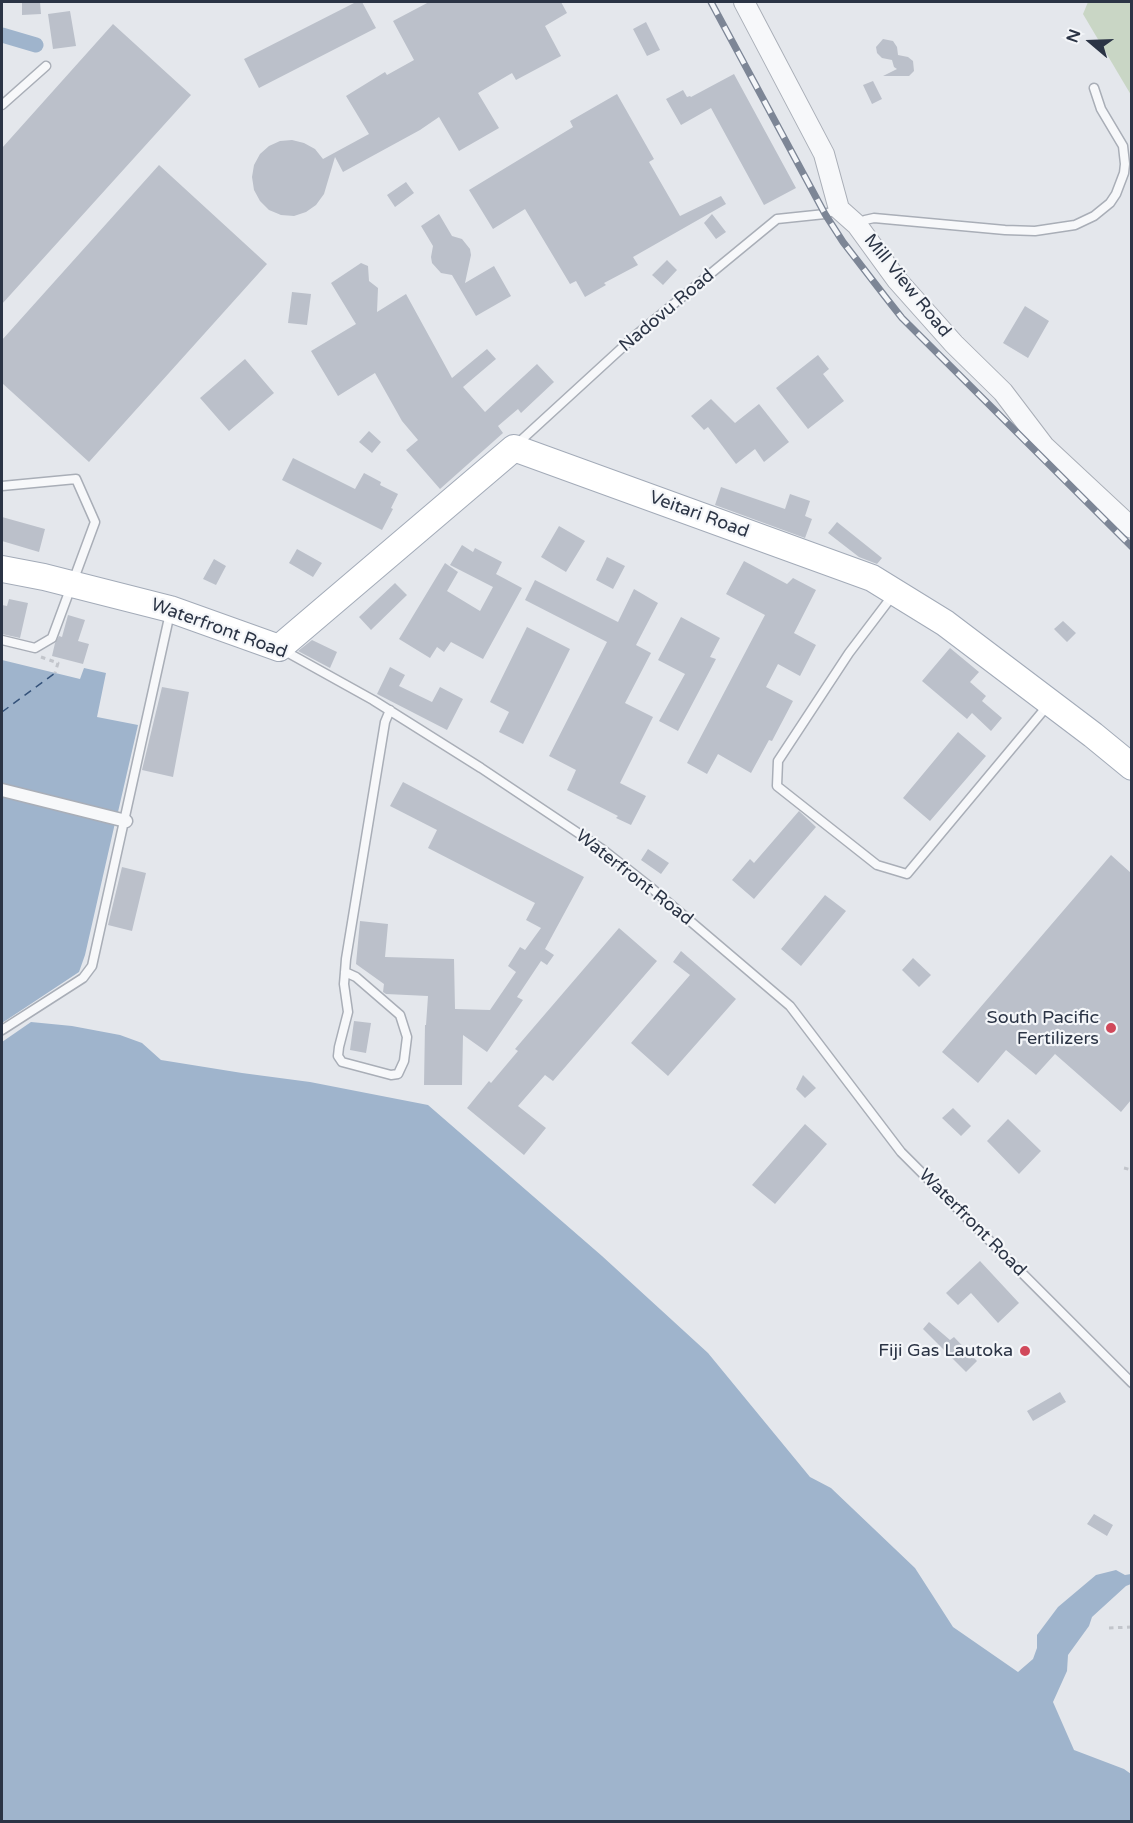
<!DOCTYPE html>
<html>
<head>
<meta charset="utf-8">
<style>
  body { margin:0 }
  #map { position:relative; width:1133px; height:1823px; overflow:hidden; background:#e4e7ec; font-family:"Varela Round",sans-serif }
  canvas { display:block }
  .frame { position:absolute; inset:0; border:3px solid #2b3445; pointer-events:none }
  .north { position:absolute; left:1061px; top:12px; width:60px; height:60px; -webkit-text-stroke:4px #f4f6f9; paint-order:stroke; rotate:289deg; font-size:16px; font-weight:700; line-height:24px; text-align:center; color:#2b3445 }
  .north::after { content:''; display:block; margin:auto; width:21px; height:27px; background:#2b3445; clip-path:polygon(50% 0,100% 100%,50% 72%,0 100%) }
</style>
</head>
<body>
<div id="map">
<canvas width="1133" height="1823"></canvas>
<div class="frame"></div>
<div class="north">N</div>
</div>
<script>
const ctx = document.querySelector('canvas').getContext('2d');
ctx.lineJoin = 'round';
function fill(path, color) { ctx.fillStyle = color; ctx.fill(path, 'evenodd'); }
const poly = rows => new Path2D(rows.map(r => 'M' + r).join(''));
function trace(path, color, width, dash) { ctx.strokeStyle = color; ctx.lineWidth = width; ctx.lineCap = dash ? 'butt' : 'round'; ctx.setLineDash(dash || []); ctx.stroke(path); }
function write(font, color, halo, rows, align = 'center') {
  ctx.font = font + ' "Varela Round",sans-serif'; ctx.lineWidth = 4.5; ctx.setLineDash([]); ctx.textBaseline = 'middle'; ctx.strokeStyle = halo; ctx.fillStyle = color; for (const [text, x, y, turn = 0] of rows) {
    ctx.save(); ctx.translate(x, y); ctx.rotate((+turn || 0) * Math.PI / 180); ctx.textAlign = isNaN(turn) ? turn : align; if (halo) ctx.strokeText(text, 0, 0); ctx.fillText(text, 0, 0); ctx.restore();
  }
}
fill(poly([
  [1088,2,1131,2,1131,95,1083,14]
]), '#c9d6c5');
fill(poly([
  [2,660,80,679,84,668,106,673,97,717,138,725,118,812,2,784],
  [2,796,115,823,85,955,79,972,2,1023],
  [31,1022,72,1026,120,1035,142,1043,161,1060,242,1073,310,1082,428,1105,602,1256,708,1353,810,1477,831,1488,915,1568,953,1627,1018,1672,1033,1659,1037,1648,1037,1635,1058,1607,1096,1575,1116,1570,1125,1575,1131,1574,1131,1584,1126,1586,1092,1617,1089,1626,1068,1655,1067,1671,1053,1702,1074,1750,1124,1769,1131,1774,1131,1821,2,1821,2,1042]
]), '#9fb4cc');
trace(poly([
  [2,35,36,45]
]), '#9fb4cc', 15);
trace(poly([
  [2,712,55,673]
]), '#34527a', 1.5, [8, 6]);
fill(poly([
  [22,2,40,2,41,14,22,15],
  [356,2,362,2,376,28,259,88,244,59],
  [429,2,561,2,567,13,545,26,561,56,516,80,512,73,478,93,499,128,459,151,439,117,420,130,343,172,335,157,324,194,316,205,306,212,294,216,281,215,269,210,260,201,254,190,252,177,254,165,260,154,269,146,280,141,292,140,304,143,315,149,323,159,369,134,346,96,385,72,387,75,414,60,393,21],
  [70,11,76,46,53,49,48,14],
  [646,22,660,50,647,56,633,29],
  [113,24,191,95,2,304,2,148],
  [883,39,893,41,897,47,898,55,908,57,913,61,914,71,909,76,883,76,897,69,894,67,892,60,882,58,877,53,876,47],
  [734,74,796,188,764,205,711,108,681,125,666,99,683,90,687,97,690,96,691,97],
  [873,81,882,99,872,104,863,85],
  [617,94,654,159,649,162,680,216,721,196,726,204,633,257,638,265,604,283,606,285,585,297,576,281,570,284,525,209,493,229,469,190,573,127,570,121],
  [159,165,267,264,89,462,2,383,2,340],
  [406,182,414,193,395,207,387,195],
  [439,214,452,236,462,239,470,249,471,255,465,283,494,266,511,296,476,316,452,275,441,273,432,263,431,257,433,246,421,226],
  [712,214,726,232,716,239,704,223],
  [667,260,677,270,663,285,652,275],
  [361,263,368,266,369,281,378,288,377,312,406,294,452,378,487,349,496,359,463,387,485,412,537,364,554,382,521,413,518,409,498,426,503,433,440,489,406,450,418,440,402,421,375,373,338,396,311,351,356,324,331,283],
  [292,292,311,294,307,325,288,323],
  [1025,306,1049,321,1028,358,1003,343],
  [818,355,829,369,823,374,844,401,808,429,776,388],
  [245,359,274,393,229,431,200,398],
  [711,399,735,423,759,404,789,442,764,462,755,449,736,464,708,427,704,430,691,416],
  [369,431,381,442,372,453,359,442],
  [293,458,355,489,364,473,381,482,380,485,398,494,391,508,393,509,382,530,282,480],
  [721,487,785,509,790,494,810,501,805,516,812,519,805,538,715,505],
  [2,517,45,529,39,552,2,541],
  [837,522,882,558,877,564,859,557,828,533],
  [559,526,585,541,566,572,541,557],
  [462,545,473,552,475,548,502,562,496,574,522,588,483,659,451,642,444,652,437,647,430,658,399,639,445,563,458,572,447,591,480,611,493,587,450,565],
  [297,549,322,563,313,577,289,563],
  [607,557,625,566,613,589,596,580],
  [214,559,226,566,216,585,203,579],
  [744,561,787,584,793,578,816,590,794,633,816,645,800,676,778,664,766,687,793,701,772,741,769,740,751,773,718,754,707,774,687,763,765,615,726,594],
  [535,580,618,622,634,589,658,603,636,645,651,653,625,703,653,717,620,783,646,796,631,825,616,818,618,816,567,790,576,770,549,756,607,642,525,600],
  [395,583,407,595,371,630,359,617],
  [9,599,28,603,20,638,2,634,2,605,7,606],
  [68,615,85,620,78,641,89,644,83,664,52,656,55,643,59,636,62,637],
  [681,617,720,638,710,657,716,659,678,731,659,721,685,674,658,660],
  [1063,621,1076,633,1067,642,1054,629],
  [527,627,570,649,523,744,499,732,509,712,490,702],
  [312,640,337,652,330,668,298,651],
  [950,648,979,672,970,682,986,696,982,701,1002,718,991,731,972,713,967,719,922,681],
  [390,667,405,675,399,686,432,702,440,687,463,699,447,730,377,694],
  [162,687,189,692,173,777,142,770],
  [958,732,986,756,930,821,903,798],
  [403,782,584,877,545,949,554,955,547,965,541,961,517,997,523,1000,487,1052,463,1035,462,1085,424,1085,425,1025,426,1025,428,996,386,994,383,992,384,984,356,964,360,921,388,924,385,957,454,959,455,1009,490,1010,516,972,508,966,520,947,525,950,541,928,526,920,535,903,428,848,437,830,390,806],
  [799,811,816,827,754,899,732,880,750,859,754,863],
  [648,849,669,863,661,874,641,860],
  [1111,855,1131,873,1131,1100,1121,1112,1055,1054,1036,1075,1006,1050,978,1083,942,1052],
  [122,867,146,873,132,931,108,925],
  [825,895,846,911,801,966,781,949],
  [619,928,657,961,553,1081,545,1075,518,1106,546,1128,524,1155,467,1108,489,1081,491,1083,518,1051,515,1049],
  [681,951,736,999,668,1076,631,1043,690,975,673,962],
  [913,958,931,975,919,987,902,970],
  [354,1021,371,1023,366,1053,350,1050],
  [803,1075,816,1088,805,1098,796,1089],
  [953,1108,971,1126,961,1136,942,1118],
  [1008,1119,1041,1151,1019,1174,987,1141],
  [805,1124,827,1144,775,1204,752,1185],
  [980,1261,1019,1303,998,1323,971,1293,958,1305,946,1293],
  [929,1322,950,1340,954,1337,977,1361,966,1372,923,1329],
  [1060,1392,1066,1402,1033,1421,1027,1411],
  [1094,1514,1113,1525,1107,1536,1087,1524]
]), '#bbc0ca');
const service = poly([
  [2,105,46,66],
  [858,224,865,220,874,218,1005,230,1035,231,1075,225,1094,216,1110,203,1116,194,1124,173,1125,164,1123,146,1101,109,1094,88],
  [517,444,636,335,777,219,825,214,839,209],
  [2,486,76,479,95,522,52,638,35,648,2,640],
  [893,595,849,653,778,761,777,786,877,865,907,874,1048,705],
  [283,650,373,700,481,768,602,849,649,886,790,1006,901,1152,1132,1383],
  [345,972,356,977,400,1015,407,1037,404,1061,398,1074,391,1075,342,1062,338,1056,339,1047,348,1012,344,984,345,972,346,959,385,722,390,710],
  [2,1030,83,978,92,966,170,613]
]);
const pedestrian = poly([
  [2,790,126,821]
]);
const tertiary = poly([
  [744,2,824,154,839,209,857,225,897,280,954,344,1003,392,1044,446,1132,528]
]);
const primary = poly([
  [2,569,44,577,170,609,279,648,514,448,872,578,945,623,1093,735,1132,767]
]);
trace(service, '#a9aeb7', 11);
trace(pedestrian, '#a9aeb7', 15);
trace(tertiary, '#a9aeb7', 22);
trace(primary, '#a3abb8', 28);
trace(poly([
  [41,657,58,663,55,673],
  [1124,1168,1132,1170],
  [1109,1628,1132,1627]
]), '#c2c5cb', 3, [4.5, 4.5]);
trace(service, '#f7f8fa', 8);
trace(pedestrian, '#f7f8fa', 12);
trace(tertiary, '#f7f8fa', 20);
trace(primary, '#fff', 26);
const rail = poly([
  [711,2,825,214,843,242,887,299,902,318,1132,547]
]);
trace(rail, '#7d8696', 7);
trace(rail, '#f4f6f9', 4.5, [14]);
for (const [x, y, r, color] of [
  [1111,1028,6,"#d1495b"],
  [1025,1351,6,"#d1495b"]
]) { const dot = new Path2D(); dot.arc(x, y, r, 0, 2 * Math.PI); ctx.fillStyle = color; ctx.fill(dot); trace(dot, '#f4f6f9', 2); }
write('18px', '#2b3445', '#f4f6f9', [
  ["Mill View Road",907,286,51],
  ["Nadovu Road",667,311,-40],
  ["Veitari Road",699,515,20],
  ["Waterfront Road",219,629,20],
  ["Waterfront Road",634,878,38],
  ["Waterfront Road",972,1223,45]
]);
write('18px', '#2b3445', '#f4f6f9', [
  ["South Pacific",1099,1018],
  ["Fertilizers",1099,1039],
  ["Fiji Gas Lautoka",1013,1351]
], 'right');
</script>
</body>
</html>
